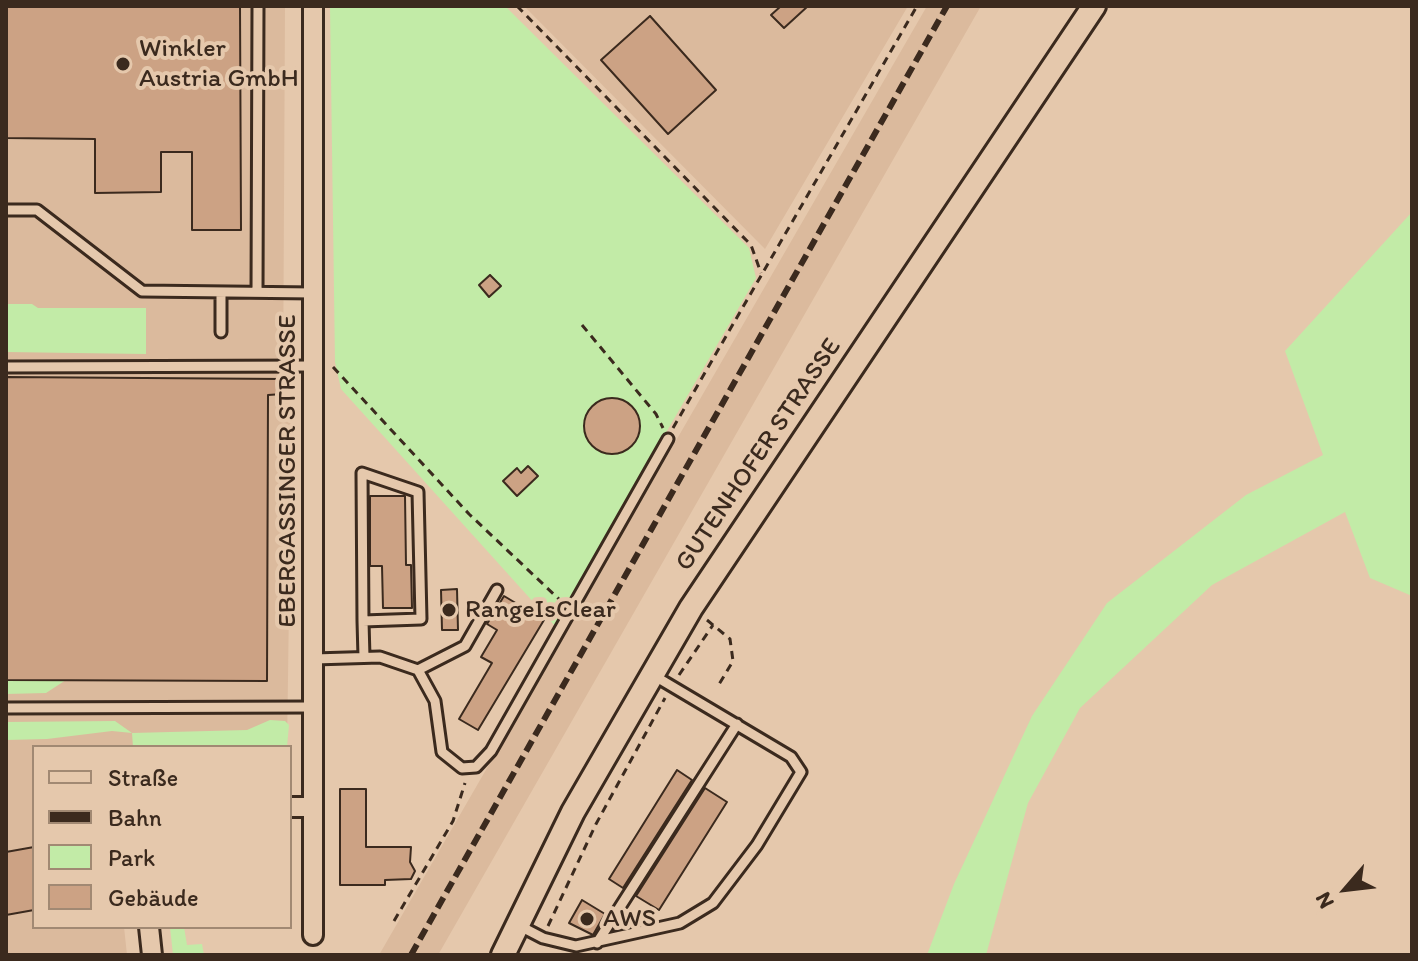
<!DOCTYPE html>
<html>
<head>
<meta charset="utf-8">
<style>
  body { margin:0 }
  #map { position:relative; width:1418px; height:961px; overflow:hidden; background:#e5c8ac; font-family:Itim,sans-serif }
  canvas { display:block }
  .frame { position:absolute; inset:0; border:8px solid #3b2a1e; pointer-events:none }
  .legend { position:absolute; left:32px; top:745px; width:260px; height:184px; box-sizing:border-box; background:#e5c8ac; border:2px solid #a18973; margin:0; padding:10px 14px; list-style:none; font-size:24px; color:#3b2a1e }
  .legend li { display:flex; align-items:center; gap:16px; height:40px }
  .legend b { width:40px; border:2px solid #a18973 }
  .north { position:absolute; left:1306px; top:849px; width:80px; height:80px; -webkit-text-stroke:6px #e5c8ac; paint-order:stroke; rotate:242deg; font-size:22px; font-weight:700; line-height:32px; text-align:center; color:#3b2a1e }
  .north::after { content:''; display:block; margin:auto; width:28px; height:36px; background:#3b2a1e; clip-path:polygon(50% 0,100% 100%,50% 72%,0 100%) }
</style>
</head>
<body>
<div id="map">
<canvas width="1418" height="961"></canvas>
<div class="frame"></div>
<ul class="legend">
<li><b style="height:10px;background:#e5c8ac"></b>Straße</li>
<li><b style="height:10px;background:#3b2a1e"></b>Bahn</li>
<li><b style="height:22px;background:#c2eba7"></b>Park</li>
<li><b style="height:22px;background:#cca284"></b>Gebäude</li>
</ul>
<div class="north">N</div>
</div>
<script>
const ctx = document.querySelector('canvas').getContext('2d');
ctx.lineJoin = 'round';
function fill(path, color) { ctx.fillStyle = color; ctx.fill(path, 'evenodd'); }
const poly = rows => new Path2D(rows.map(r => 'M' + r).join(''));
function trace(path, color, width, dash) { ctx.strokeStyle = color; ctx.lineWidth = width; ctx.lineCap = dash ? 'butt' : 'round'; ctx.setLineDash(dash || []); ctx.stroke(path); }
function write(font, color, halo, rows, align = 'center') {
  ctx.font = font + ' Itim,sans-serif'; ctx.lineWidth = 8; ctx.setLineDash([]); ctx.textBaseline = 'middle'; ctx.strokeStyle = halo; ctx.fillStyle = color; for (const [text, x, y, turn = 0] of rows) {
    ctx.save(); ctx.translate(x, y); ctx.rotate((+turn || 0) * Math.PI / 180); ctx.textAlign = isNaN(turn) ? turn : align; if (halo) ctx.strokeText(text, 0, 0); ctx.fillText(text, 0, 0); ctx.restore();
  }
}
fill(poly([
  [6,6,285,6,283,394,292,394,287,747,34,747,34,927,124,927,127,955,6,955],
  [524,6,908,6,765,249],
  [927,6,981,6,438,955,379,955]
]), '#dbba9d');
fill(poly([
  [330,6,505,6,749,248,756,278,554,625,341,389,335,362],
  [1412,212,1412,596,1370,578,1345,512,1212,585,1080,708,1028,803,986,955,927,955,954,884,1032,716,1107,603,1246,495,1323,455,1285,351],
  [6,304,32,304,38,308,146,308,146,354,6,352],
  [6,680,66,680,46,693,6,694],
  [270,720,285,721,289,725,287,747,133,747,132,733,112,731,47,739,6,740,6,722,115,721,132,733,247,730],
  [170,927,184,927,187,945,202,944,204,955,173,955]
]), '#c2eba7');
const building = poly([
  [6,6,240,6,241,230,192,230,192,152,161,152,161,192,95,193,95,139,6,138,6,6],
  [781,6,808,6,784,28,771,15,781,6],
  [650,16,716,90,668,134,601,60,650,16],
  [490,275,501,286,489,297,479,285,490,275],
  [6,377,283,379,283,394,268,395,267,681,6,680,6,377],
  '584 426a28 28 0 1 1 56 0a28 28 0 1 1-56 0Z',
  [528,466,538,476,517,496,503,481,517,468,521,473,528,466],
  [370,496,405,496,406,565,411,565,412,608,383,608,382,566,370,566,370,496],
  [457,589,458,630,442,630,441,590,457,589],
  [504,596,544,620,478,730,459,719,492,663,481,657,497,630,487,624,504,596],
  [677,770,692,780,623,888,609,879,677,770],
  [705,788,727,802,659,910,636,896,705,788],
  [340,789,366,789,366,847,411,847,410,862,415,871,411,879,385,880,385,885,340,885,340,789],
  [34,847,34,910,6,915,6,852,34,847],
  [582,900,605,914,593,935,569,923,582,900]
]);
fill(building, '#cca284');
trace(building, '#3b2a1e', 2);
const service = poly([
  [6,210,37,210,142,291,314,293],
  [257,292,258,6],
  [221,332,221,292],
  [6,367,314,366],
  [363,621,421,619,418,492,362,473,363,621,364,657],
  [314,659,380,657,418,670,435,701,442,752,462,768,476,767,491,751,668,439],
  [418,670,465,646,497,590],
  [6,708,313,707],
  [518,925,543,938,576,946,680,923,713,903,757,845,801,772,791,757,653,675],
  [597,943,737,724]
]);
const minor = poly([
  [313,6,313,935],
  [290,807,313,807],
  [149,927,152,955]
]);
const tertiary = poly([
  [503,955,573,812,691,608,1094,6]
]);
trace(service, '#3b2a1e', 15);
trace(minor, '#3b2a1e', 24);
trace(tertiary, '#3b2a1e', 28);
trace(poly([
  [517,6,751,245,761,273],
  [582,325,656,414,663,428],
  [333,367,469,514,562,602],
  [673,428,917,6],
  [707,620,730,639,733,661,718,686],
  [679,675,713,625],
  [394,921,453,821,465,783],
  [548,926,596,824,665,698]
]), '#3b2a1e', 3, [8, 6]);
trace(service, '#e5c8ac', 9);
trace(minor, '#e5c8ac', 18);
trace(tertiary, '#e5c8ac', 22);
trace(poly([
  [411,955,947,6]
]), '#3b2a1e', 6, [12, 6]);
for (const [x, y, r, color] of [
  [123,64,8,"#3b2a1e"],
  [449,610,8,"#3b2a1e"],
  [587,919,8,"#3b2a1e"]
]) { const dot = new Path2D(); dot.arc(x, y, r, 0, 2 * Math.PI); ctx.fillStyle = color; ctx.fill(dot); trace(dot, '#e5c8ac', 3); }
write('26px', '#3b2a1e', '#e5c8ac', [
  ["Winkler",139,49],
  ["Austria GmbH",139,79],
  ["RangeIsClear",465,610],
  ["AWS",603,919]
], 'left');
write('26px', '#3b2a1e', '#e5c8ac', [
  ["GUTENHOFER STRASSE",759,455,-56],
  ["EBERGASSINGER STRASSE",288,471,-90]
]);
</script>
</body>
</html>
